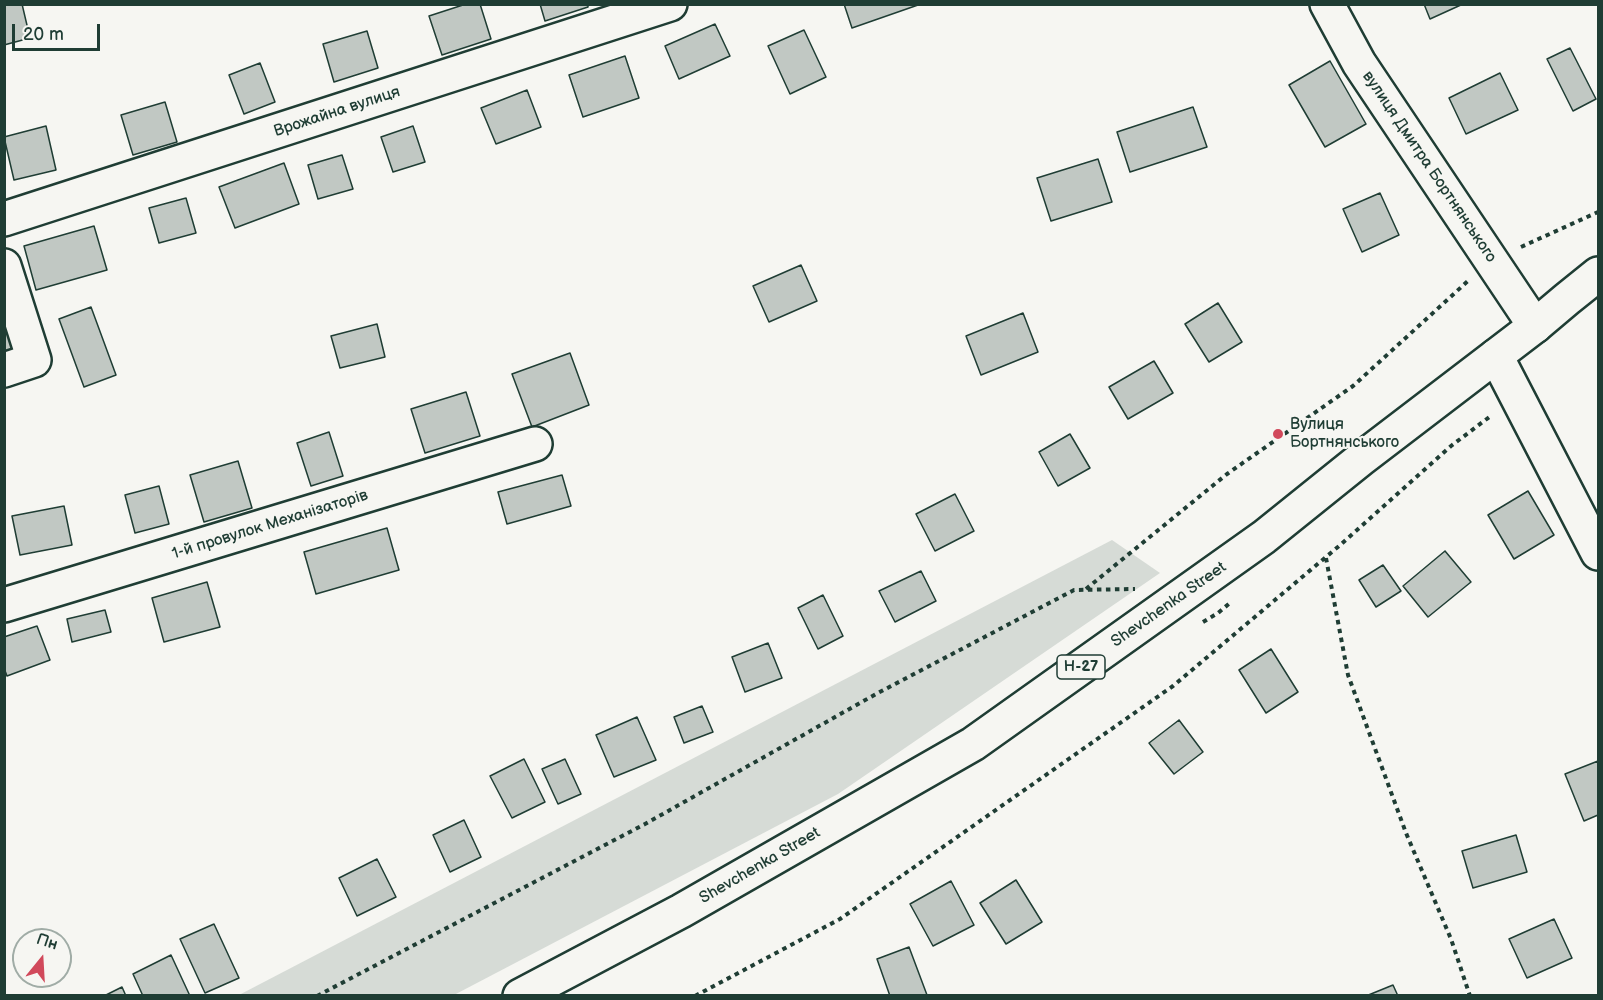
<!DOCTYPE html>
<html>
<head>
<meta charset="utf-8">
<style>
  body { margin:0 }
  #map { position:relative; width:1603px; height:1000px; overflow:hidden; background:#f6f6f2; font-family:"Balsamiq Sans",sans-serif }
  canvas { display:block }
  .frame { position:absolute; inset:0; border:6px solid #1f3d34; pointer-events:none }
  .north { position:absolute; left:12px; top:928px; width:60px; height:60px; box-sizing:border-box; background:#f6f6f2; border:2px solid #a0aca6; border-radius:50%; rotate:18deg; font-size:16px; font-weight:700; line-height:24px; text-align:center; color:#1f3d34 }
  .north::after { content:''; display:block; margin:auto; width:21px; height:27px; background:#d1495b; clip-path:polygon(50% 0,100% 100%,50% 72%,0 100%) }
  .scale { position:absolute; left:12px; top:24px; width:88px; height:27px; box-sizing:border-box; border:3px solid #1f3d34; border-top:0; padding-left:8px; font-size:18px; line-height:21px; white-space:nowrap; color:#1f3d34; -webkit-text-stroke:4px #f6f6f2; paint-order:stroke }
</style>
</head>
<body>
<div id="map">
<canvas width="1603" height="1000"></canvas>
<div class="frame"></div>
<div class="north">Пн</div>
<div class="scale">20 m</div>
</div>
<script>
const ctx = document.querySelector('canvas').getContext('2d');
ctx.lineJoin = 'round';
function fill(path, color) { ctx.fillStyle = color; ctx.fill(path, 'evenodd'); }
const poly = rows => new Path2D(rows.map(r => 'M' + r).join(''));
function trace(path, color, width, dash) { ctx.strokeStyle = color; ctx.lineWidth = width; ctx.lineCap = dash ? 'butt' : 'round'; ctx.setLineDash(dash || []); ctx.stroke(path); }
function write(font, color, halo, rows, align = 'center') {
  ctx.font = font + ' "Balsamiq Sans",sans-serif'; ctx.lineWidth = 4.5; ctx.setLineDash([]); ctx.textBaseline = 'middle'; ctx.strokeStyle = halo; ctx.fillStyle = color; for (const [text, x, y, turn = 0] of rows) {
    ctx.save(); ctx.translate(x, y); ctx.rotate((+turn || 0) * Math.PI / 180); ctx.textAlign = isNaN(turn) ? turn : align; if (halo) ctx.strokeText(text, 0, 0); ctx.fillText(text, 0, 0); ctx.restore();
  }
}
fill(poly([
  [1112,540,1160,573,838,794,454,995,239,995]
]), '#d6dbd6');
const building = poly([
  [4,4,22,4,30,38,4,45,4,4],
  [466,4,480,4,491,39,442,55,429,16,466,4],
  [540,4,588,4,588,7,545,21,540,4],
  [844,4,918,4,918,5,852,28,844,4],
  [1424,4,1463,4,1430,19,1424,4],
  [715,24,730,56,679,79,665,46,715,24],
  [804,30,826,77,790,94,768,46,804,30],
  [367,31,378,68,334,82,323,44,367,31],
  [1570,48,1596,99,1573,111,1547,59,1570,48],
  [625,56,639,98,583,117,569,75,625,56],
  [1330,61,1366,124,1325,147,1289,85,1330,61],
  [260,63,275,102,244,114,229,75,260,63],
  [1500,73,1518,110,1466,134,1449,98,1500,73],
  [527,90,541,127,496,144,481,108,527,90],
  [165,102,177,142,133,155,121,115,165,102],
  [1193,107,1207,147,1130,172,1117,132,1193,107],
  [46,126,56,170,14,180,4,137,46,126],
  [413,126,425,162,393,172,381,137,413,126],
  [342,155,353,189,318,199,308,165,342,155],
  [1098,159,1112,202,1051,221,1037,178,1098,159],
  [284,163,299,204,235,228,219,187,284,163],
  [1380,193,1399,235,1362,252,1343,209,1380,193],
  [186,198,196,233,159,243,149,208,186,198],
  [94,226,107,270,36,290,24,246,94,226],
  [801,265,817,301,769,322,753,286,801,265],
  [1218,303,1242,342,1209,362,1185,324,1218,303],
  [91,307,116,375,84,387,59,319,91,307],
  [1023,313,1038,352,981,375,966,336,1023,313],
  [4,322,13,350,4,353,4,322],
  [377,324,385,357,340,368,331,336,377,324],
  [570,353,589,405,532,427,512,374,570,353],
  [1154,361,1173,393,1128,419,1109,387,1154,361],
  [466,392,480,436,425,453,411,409,466,392],
  [329,432,343,476,311,486,297,443,329,432],
  [1070,434,1090,468,1058,486,1039,452,1070,434],
  [238,461,252,508,204,522,190,475,238,461],
  [562,475,571,506,507,524,498,492,562,475],
  [159,486,169,524,135,533,125,495,159,486],
  [1528,491,1554,535,1514,559,1488,515,1528,491],
  [955,494,974,531,935,551,916,514,955,494],
  [64,506,72,545,20,555,12,516,64,506],
  [387,528,399,570,316,594,304,552,387,528],
  [1445,551,1471,582,1428,617,1403,586,1445,551],
  [1383,565,1401,591,1376,607,1359,580,1383,565],
  [921,571,936,601,895,622,879,591,921,571],
  [207,582,220,627,164,642,152,598,207,582],
  [823,595,843,636,818,649,798,608,823,595],
  [105,610,111,632,72,642,67,619,105,610],
  [37,626,50,660,7,676,4,668,4,637,37,626],
  [768,643,782,678,745,692,732,657,768,643],
  [1271,649,1298,692,1266,713,1239,670,1271,649],
  [702,706,713,732,684,743,674,717,702,706],
  [637,717,656,760,614,777,596,735,637,717],
  [1179,720,1203,752,1174,774,1149,743,1179,720],
  [524,759,545,802,512,818,490,776,524,759],
  [565,759,581,794,558,804,542,769,565,759],
  [1598,761,1598,815,1584,821,1565,774,1598,761],
  [464,820,481,857,450,872,433,835,464,820],
  [1516,835,1527,872,1473,888,1462,851,1516,835],
  [377,859,396,897,357,916,339,878,377,859],
  [1016,880,1042,922,1006,944,980,903,1016,880],
  [951,881,974,925,933,946,910,904,951,881],
  [1554,919,1572,958,1527,978,1509,939,1554,919],
  [214,924,239,978,205,993,180,939,214,924],
  [909,947,927,995,890,996,877,959,909,947],
  [171,955,190,996,143,996,133,974,171,955],
  [1393,985,1398,996,1366,996,1393,985],
  [122,987,126,996,104,996,122,987]
]);
fill(building, '#c1c8c3');
trace(building, '#1f3d34', 1.5);
const street = poly([
  [1327,4,1359,63,1535,326],
  [4,219,670,4],
  [4,266,34,360,4,370],
  [1496,356,1598,553],
  [4,605,535,444]
]);
const primary = poly([
  [520,996,681,911,973,744,1264,537,1361,459,1535,326,1567,299,1598,274]
]);
trace(street, '#1f3d34', 38);
trace(primary, '#1f3d34', 38);
trace(poly([
  [1521,247,1598,212],
  [1326,558,1348,675,1406,833,1451,939,1470,996],
  [1086,589,1227,474,1353,386,1469,280],
  [1203,622,1218,613,1231,602],
  [317,996,645,824,876,694,1074,590,1135,589],
  [695,996,840,919,1173,686,1339,546,1451,446,1492,415]
]), '#1f3d34', 4, [4.5, 4.5]);
trace(street, '#f6f6f2', 33);
trace(primary, '#f6f6f2', 33);
for (const [x, y, r, color] of [
  [1278,434,6,"#d1495b"]
]) { const dot = new Path2D(); dot.arc(x, y, r, 0, 2 * Math.PI); ctx.fillStyle = color; ctx.fill(dot); trace(dot, '#f6f6f2', 2); }
for (const [x, y, w] of [
  [1081,667,48]
]) { const box = new Path2D(); box.roundRect(x - w / 2, y - 12, w, 24, 4.5); ctx.fillStyle = '#f6f6f2'; ctx.fill(box); trace(box, '#1f3d34', 1.5); }
write('bold 15px', '#1f3d34', null, [
  ["Н-27",1081,667]
]);
write('16px', '#1f3d34', '#f6f6f2', [
  ["Врожайна вулиця",337,112,-18],
  ["вулиця Дмитра Бортнянського",1429,167,56],
  ["1-й провулок Механізаторів",270,525,-17],
  ["Shevchenka Street",1169,605,-35],
  ["Shevchenka Street",760,866,-30]
]);
write('16px', '#1f3d34', '#f6f6f2', [
  ["Вулиця",1290,425],
  ["Бортнянського",1290,443]
], 'left');
</script>
</body>
</html>
